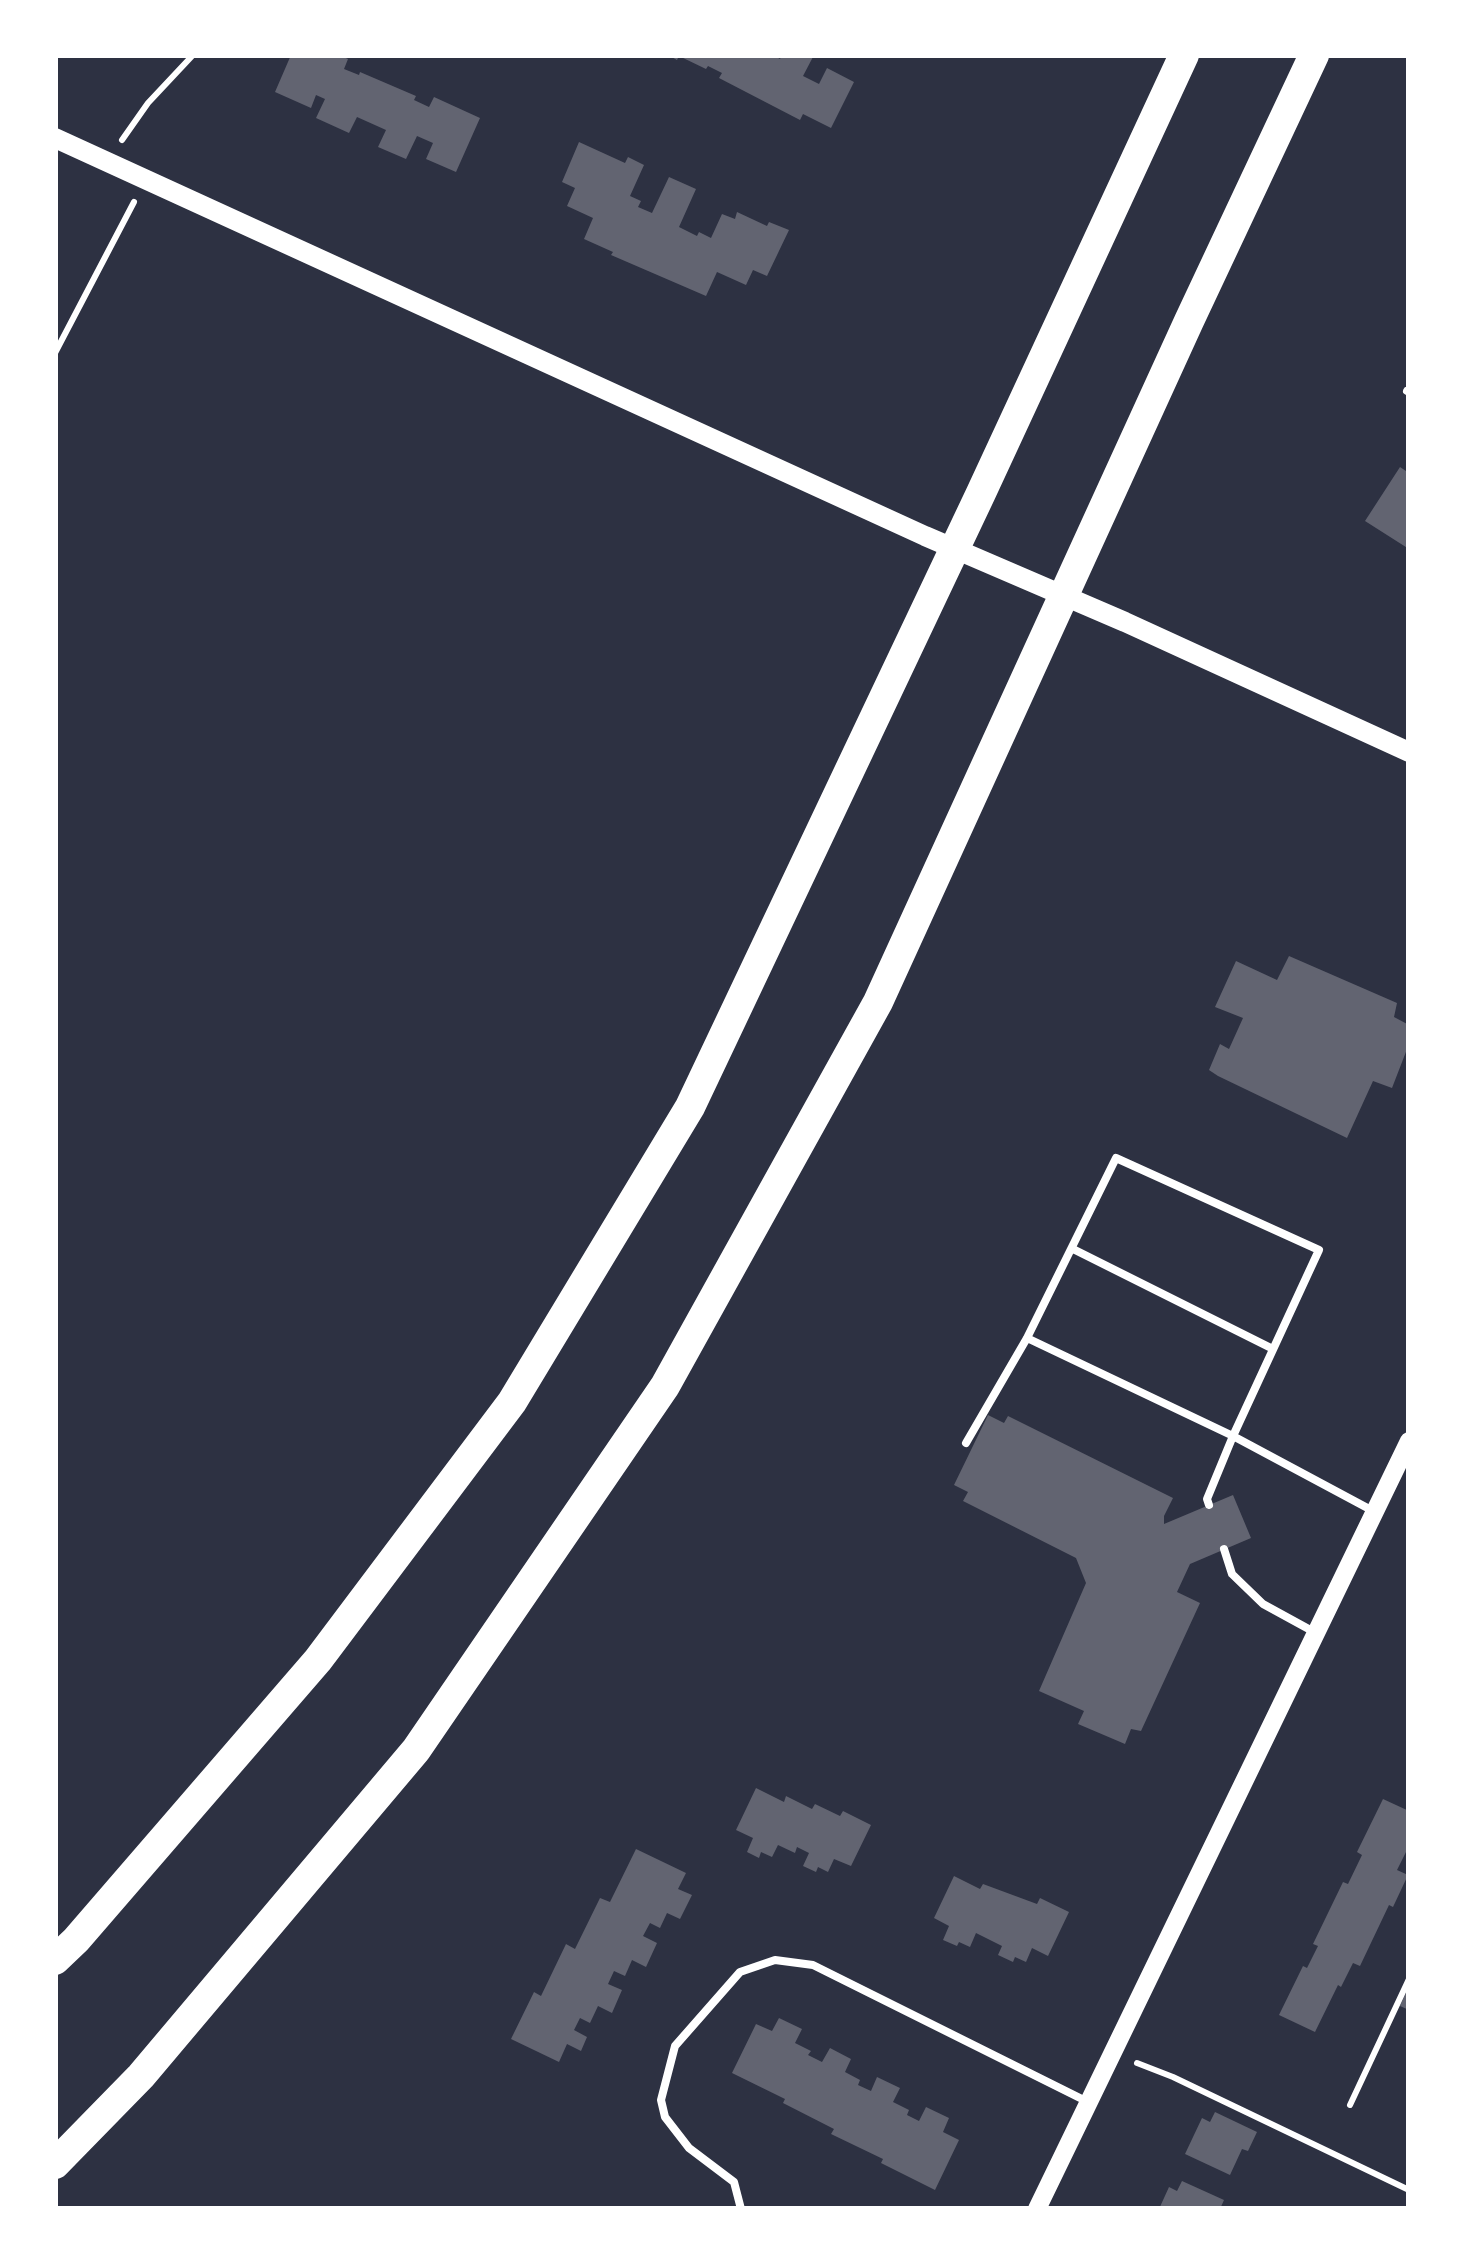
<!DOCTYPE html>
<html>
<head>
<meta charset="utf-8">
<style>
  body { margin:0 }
  #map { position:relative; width:1464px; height:2264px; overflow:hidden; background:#2d3142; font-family:Karla,sans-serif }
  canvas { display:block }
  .frame { position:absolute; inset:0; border:58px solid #fff; pointer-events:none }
</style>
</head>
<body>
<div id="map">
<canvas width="1464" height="2264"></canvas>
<div class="frame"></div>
</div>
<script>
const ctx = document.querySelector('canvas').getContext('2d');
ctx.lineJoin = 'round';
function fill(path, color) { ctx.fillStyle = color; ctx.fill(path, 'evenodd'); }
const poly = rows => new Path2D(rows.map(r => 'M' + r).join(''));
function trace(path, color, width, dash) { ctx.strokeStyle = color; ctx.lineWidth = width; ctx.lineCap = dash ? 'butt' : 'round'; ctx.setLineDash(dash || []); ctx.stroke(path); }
fill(poly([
  [291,55,339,55,348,59,344,69,359,75,360,72,416,96,414,100,429,107,434,97,480,118,456,172,426,159,433,143,417,136,406,159,378,147,386,130,357,117,349,133,316,118,325,99,316,95,311,108,275,92],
  [668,55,773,55,780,59,782,55,814,55,803,76,819,84,827,68,854,82,831,128,803,114,800,120,719,78,722,73,708,66,706,69,679,56,677,60],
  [579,142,625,163,628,157,644,165,630,196,641,201,638,207,652,213,669,177,696,189,679,227,697,236,699,232,711,238,722,214,735,219,737,212,767,226,769,222,789,230,767,276,753,270,746,285,717,272,706,296,611,255,613,252,584,239,593,218,567,206,575,188,562,182],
  [1400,467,1409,473,1409,549,1365,521],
  [1289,956,1397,1003,1394,1017,1409,1025,1409,1044,1392,1088,1373,1081,1347,1138,1218,1076,1209,1070,1220,1044,1229,1049,1243,1018,1215,1007,1236,961,1277,980],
  [988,1415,1004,1423,1008,1416,1173,1498,1164,1516,1164,1524,1233,1495,1251,1538,1190,1564,1177,1592,1200,1603,1141,1731,1131,1729,1125,1744,1078,1724,1084,1711,1039,1691,1086,1583,1076,1558,963,1501,968,1492,954,1485],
  [756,1788,784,1802,786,1796,812,1809,815,1804,840,1816,843,1811,871,1825,851,1866,834,1859,828,1872,818,1867,816,1872,803,1866,809,1853,797,1847,795,1853,778,1845,772,1857,761,1852,759,1858,747,1852,753,1838,736,1830],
  [1383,1799,1409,1811,1409,1846,1397,1870,1408,1875,1393,1907,1389,1905,1360,1966,1353,1963,1341,1987,1338,1985,1315,2032,1279,2015,1303,1966,1307,1968,1318,1946,1313,1944,1343,1882,1348,1884,1362,1855,1357,1852],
  [636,1849,686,1873,678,1889,692,1895,680,1919,667,1913,660,1928,650,1923,643,1936,657,1943,646,1967,632,1960,625,1976,614,1971,608,1984,622,1990,612,2013,598,2006,590,2023,580,2018,574,2030,587,2037,581,2051,567,2044,559,2062,511,2039,534,1992,541,1996,566,1944,575,1949,600,1898,610,1902],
  [954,1876,980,1889,983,1884,1037,1904,1040,1898,1069,1912,1048,1956,1032,1948,1026,1962,1015,1957,1013,1962,998,1955,1002,1946,976,1933,970,1947,959,1942,957,1946,943,1940,949,1926,934,1918],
  [1409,1986,1409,2010,1400,2006],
  [779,2018,802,2029,795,2043,811,2051,808,2055,822,2062,830,2048,851,2059,845,2072,860,2080,858,2085,871,2091,877,2077,900,2088,893,2102,909,2110,907,2115,919,2121,926,2107,949,2118,943,2132,959,2140,935,2190,881,2163,883,2159,831,2134,834,2129,783,2103,785,2099,732,2073,756,2024,772,2031],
  [1215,2112,1257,2132,1248,2151,1242,2149,1230,2175,1185,2154,1202,2118,1210,2122],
  [1182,2181,1224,2200,1220,2209,1159,2209,1169,2187,1177,2191]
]), '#626471');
trace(poly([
  [122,140,148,103,193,55],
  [55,353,134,202],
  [1137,2063,1173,2077,1409,2190],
  [1350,2105,1409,1979]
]), '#fff', 6);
trace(poly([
  [1407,391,1409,392],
  [1073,1249,1273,1349],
  [1027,1338,1233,1436,1207,1499,1209,1505],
  [966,1443,1027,1338,1116,1158,1319,1250,1233,1436,1375,1512],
  [1224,1549,1232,1574,1263,1604,1316,1633],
  [741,2209,734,2182,689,2148,665,2117,661,2100,675,2046,740,1972,775,1960,813,1965,1086,2101]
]), '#fff', 8);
trace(poly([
  [1037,2209,1409,1441]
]), '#fff', 18);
trace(poly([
  [55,138,925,536,1125,622,1409,752]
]), '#fff', 20);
trace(poly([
  [55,1960,76,1940,318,1660,512,1402,690,1107,981,493,1184,55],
  [55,2164,141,2076,416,1750,665,1386,878,1002,1189,321,1314,55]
]), '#fff', 30);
</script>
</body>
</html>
